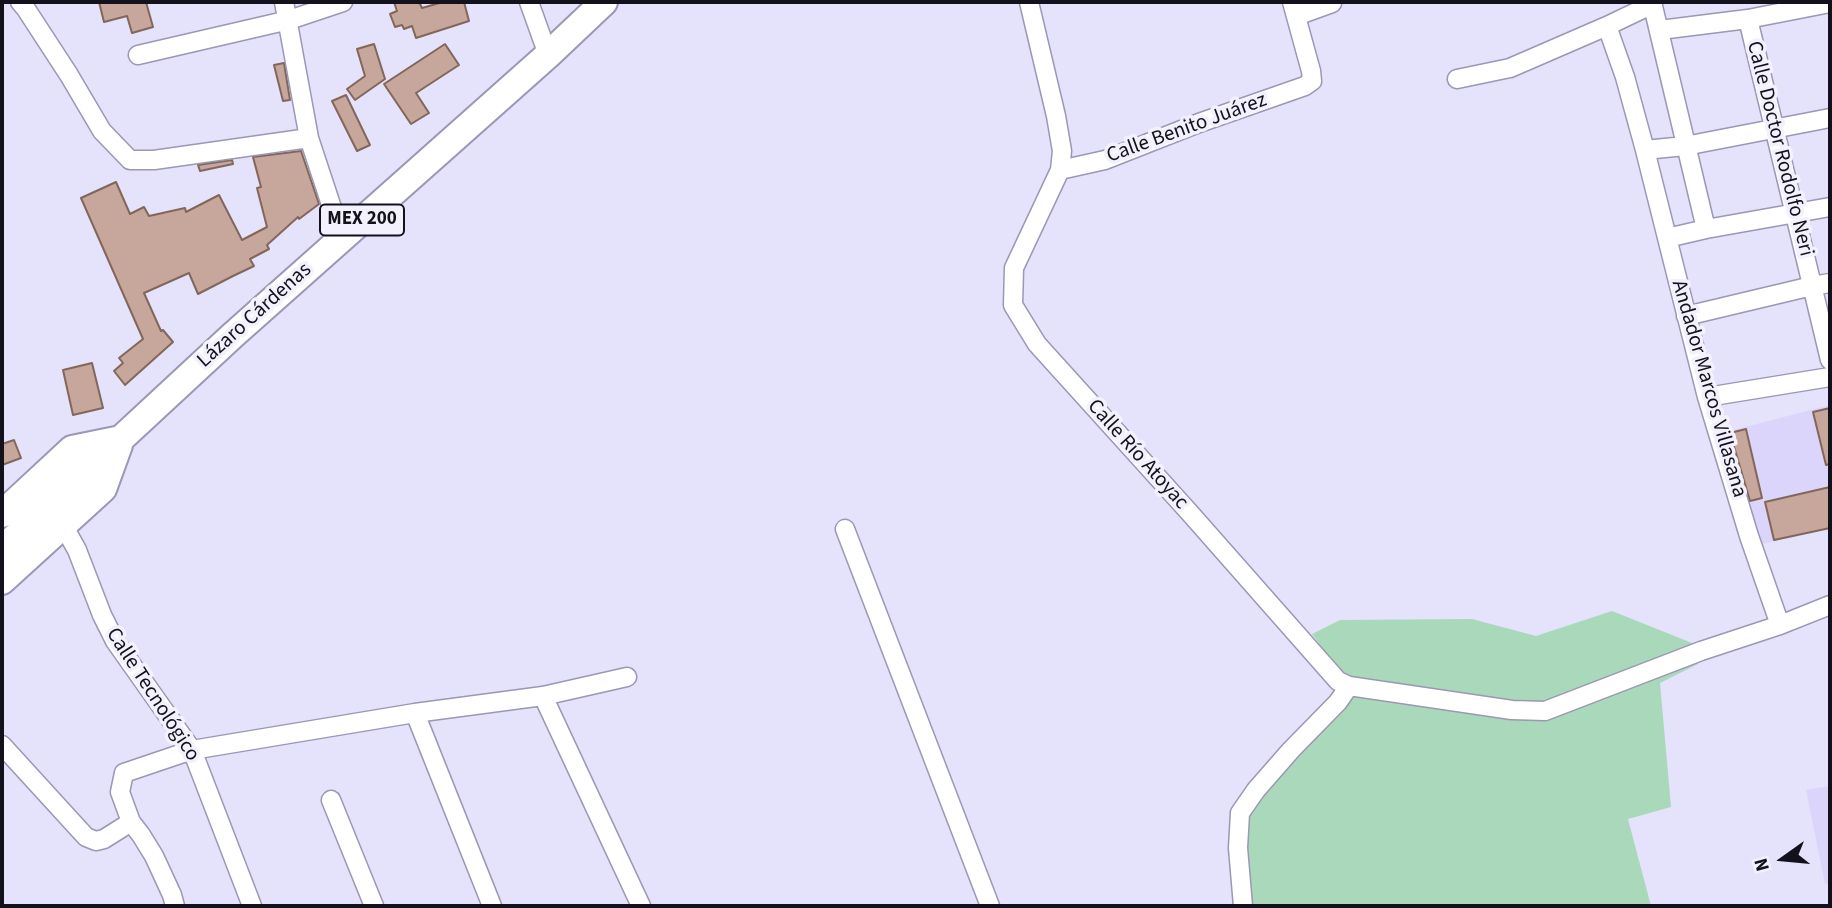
<!DOCTYPE html>
<html>
<head>
<meta charset="utf-8">
<style>
  body { margin:0 }
  #map { position:relative; width:1832px; height:908px; overflow:hidden; background:#e5e2fb; font-family:"Source Sans 3",sans-serif }
  canvas { display:block }
  .frame { position:absolute; inset:0; border:4px solid #13111b; pointer-events:none }
  .north { position:absolute; left:1748px; top:824px; width:70px; height:70px; -webkit-text-stroke:5px #f3f1fe; paint-order:stroke; rotate:255deg; font-size:19px; font-weight:700; line-height:28px; text-align:center; color:#13111b }
  .north::after { content:''; display:block; margin:auto; width:24px; height:32px; background:#13111b; clip-path:polygon(50% 0,100% 100%,50% 72%,0 100%) }
</style>
</head>
<body>
<div id="map">
<canvas width="1832" height="908"></canvas>
<div class="frame"></div>
<div class="north">N</div>
</div>
<script>
const ctx = document.querySelector('canvas').getContext('2d');
ctx.lineJoin = 'round';
function fill(path, color) { ctx.fillStyle = color; ctx.fill(path, 'evenodd'); }
const poly = rows => new Path2D(rows.map(r => 'M' + r).join(''));
function trace(path, color, width, dash) { ctx.strokeStyle = color; ctx.lineWidth = width; ctx.lineCap = dash ? 'butt' : 'round'; ctx.setLineDash(dash || []); ctx.stroke(path); }
function write(font, color, halo, rows, align = 'center') {
  ctx.font = font + ' "Source Sans 3",sans-serif'; ctx.lineWidth = 7; ctx.setLineDash([]); ctx.textBaseline = 'middle'; ctx.strokeStyle = halo; ctx.fillStyle = color; for (const [text, x, y, turn = 0] of rows) {
    ctx.save(); ctx.translate(x, y); ctx.rotate((+turn || 0) * Math.PI / 180); ctx.textAlign = isNaN(turn) ? turn : align; if (halo) ctx.strokeText(text, 0, 0); ctx.fillText(text, 0, 0); ctx.restore();
  }
}
fill(poly([
  [1830,405,1830,529,1762,544,1726,432],
  [1830,786,1830,883,1825,884,1806,790]
]), '#dbd5fb');
fill(poly([
  [1612,611,1692,643,1698,664,1660,683,1671,807,1628,819,1651,906,1249,906,1243,816,1267,785,1355,692,1312,634,1340,620,1472,619,1536,636]
]), '#a9d9ba');
const building = poly([
  [99,2,146,2,153,27,132,33,127,16,104,22,99,2],
  [394,2,419,2,422,8,443,2,464,2,469,21,416,38,412,26,404,29,402,25,395,27,390,14,397,11,394,2],
  [374,44,385,79,355,100,347,89,365,76,357,49,374,44],
  [445,44,459,65,416,93,429,113,411,124,384,84,445,44],
  [284,63,290,100,283,101,274,65,284,63],
  [346,95,370,145,357,151,332,101,346,95],
  [301,151,319,204,299,219,298,217,267,245,269,249,250,259,254,266,233,276,198,294,189,273,144,293,161,331,163,330,173,342,125,385,114,371,123,363,119,358,143,339,81,198,116,182,130,214,144,207,149,216,185,208,186,212,219,195,242,240,267,227,257,188,261,187,253,157,301,151],
  [232,160,233,164,200,171,198,165,232,160],
  [92,363,103,408,73,415,63,370,92,363],
  [1830,408,1830,464,1826,465,1813,412,1830,408],
  [1746,429,1762,498,1750,501,1730,433,1746,429],
  [14,440,21,458,2,465,2,444,14,440],
  [1830,487,1830,528,1774,540,1765,502,1830,487]
]);
fill(building, '#c7a79b');
trace(building, '#83665b', 2);
const street = poly([
  [20,2,26,9,69,75,102,131,130,160,154,160,309,138],
  [284,2,309,138,342,238],
  [529,2,548,55],
  [1029,2,1056,116,1062,151,1060,170,1014,268,1013,305,1037,344,1189,512,1338,681,1349,686,1512,710,1545,711,1701,651,1780,625,1830,605],
  [1652,2,1706,229],
  [1296,16,1332,3],
  [1748,19,1830,360],
  [1607,26,1625,77,1645,150,1707,397,1749,536,1780,625],
  [1660,30,1748,19,1830,3],
  [138,55,289,20,343,2],
  [1457,79,1510,68,1607,26,1653,4],
  [1645,150,1685,146,1830,118],
  [1060,170,1105,160,1199,123,1305,86,1312,81,1311,71,1292,2],
  [1667,238,1706,229,1830,207],
  [1686,316,1812,286,1830,283],
  [1707,397,1830,377],
  [63,525,77,550,102,615,115,641,192,750,252,906],
  [845,529,990,906],
  [543,696,641,906],
  [415,713,492,906],
  [2,745,86,837,96,841,104,839,131,822],
  [331,800,374,906],
  [175,906,172,895,154,856,141,835,131,822,120,792,124,773,192,750,415,713,543,696,627,677],
  [1243,906,1238,848,1240,813,1256,790,1291,750,1338,702,1349,686]
]);
const primary = poly([
  [2,514,72,449,121,439],
  [2,549,232,336,548,55,604,2],
  [2,581,103,489,119,445]
]);
trace(street, '#9b97b4', 21);
trace(primary, '#9b97b4', 30);
trace(street, '#fff', 18);
trace(primary, '#fff', 26);
for (const [x, y, w] of [
  [362,220,84]
]) { const box = new Path2D(); box.roundRect(x - w / 2, y - 15.5, w, 31, 5); ctx.fillStyle = '#f3f1fe'; ctx.fill(box); trace(box, '#13111b', 2); }
write('bold 19px', '#13111b', null, [
  ["MEX 200",362,220]
]);
write('21px', '#13111b', '#f3f1fe', [
  ["Calle Benito Juárez",1187,129,-20],
  ["Calle Doctor Rodolfo Neri",1779,149,76],
  ["Lázaro Cárdenas",255,316,-42],
  ["Andador Marcos Villasana",1708,389,74],
  ["Calle Río Atoyac",1137,455,48],
  ["Calle Tecnológico",152,695,57]
]);
</script>
</body>
</html>
